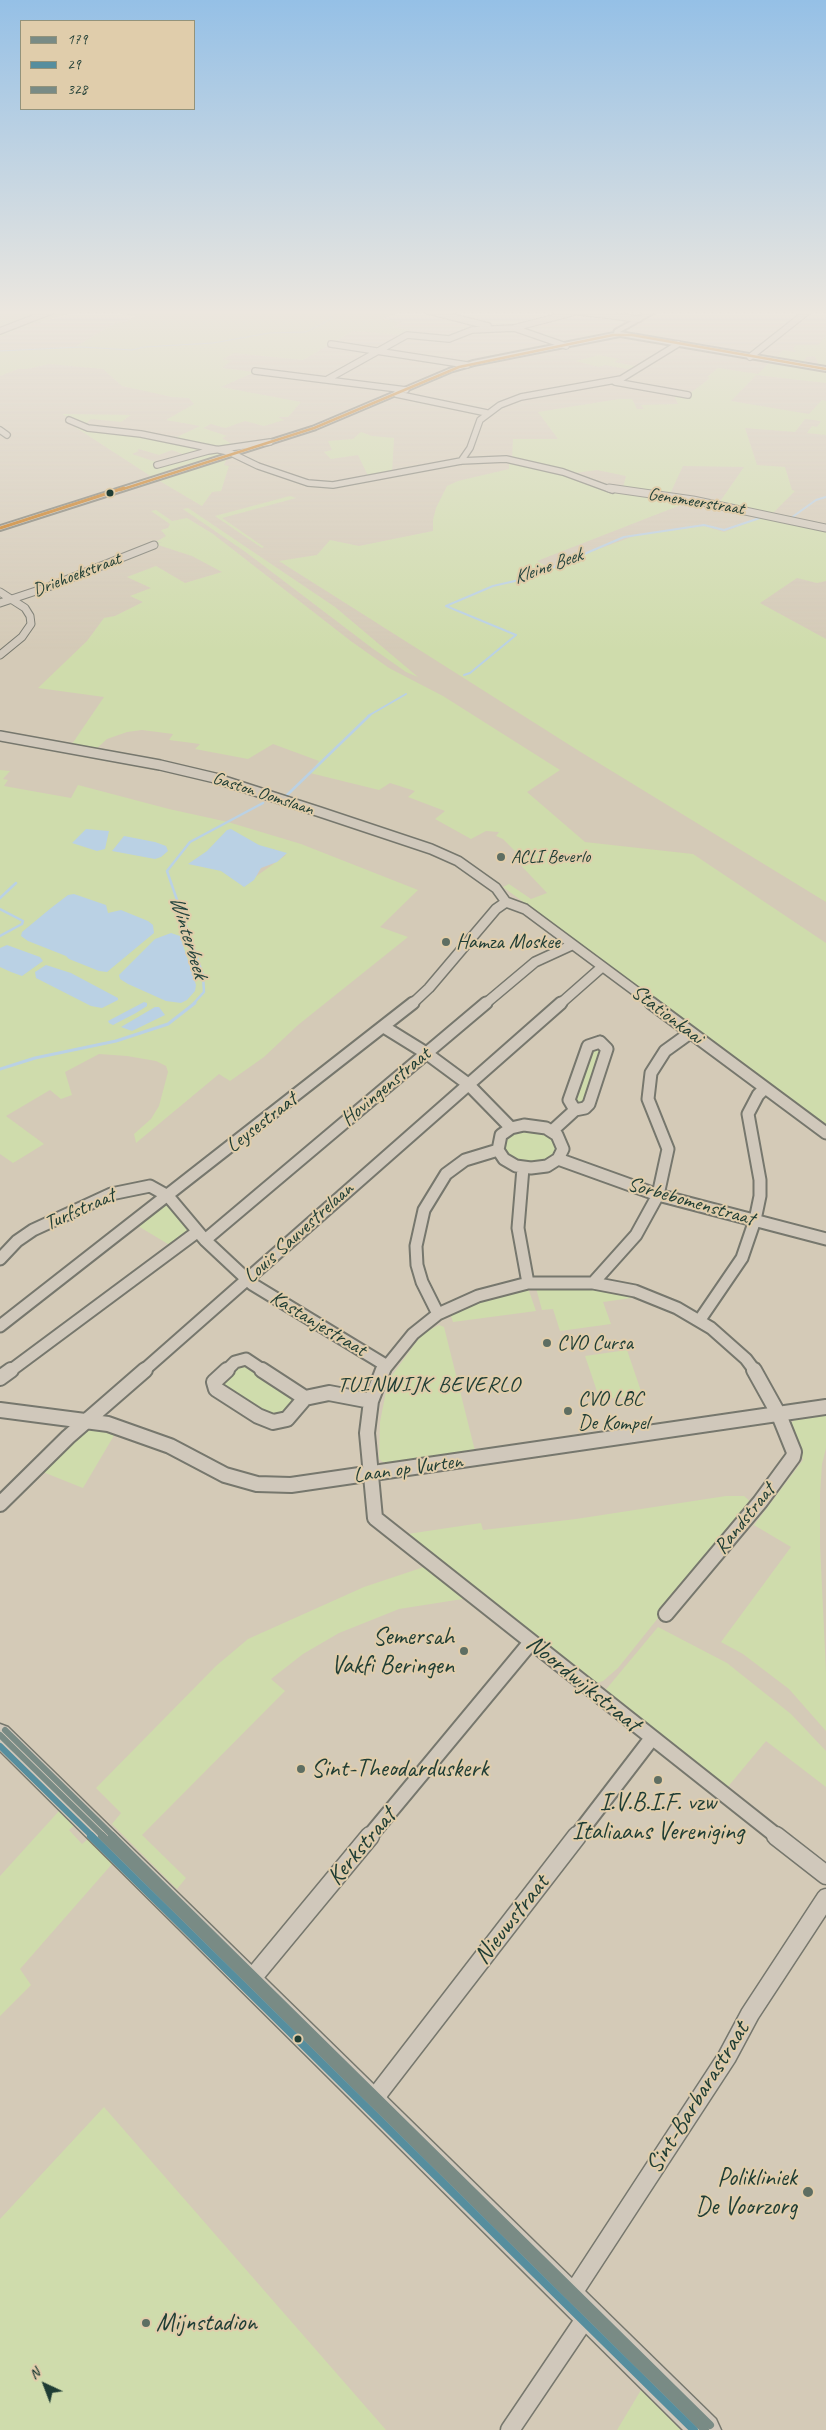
<!DOCTYPE html>
<html>
<head>
<meta charset="utf-8">
<style>
  body { margin:0 }
  #map { position:relative; width:826px; height:2430px; overflow:hidden; background:#d4cab7; font-family:Caveat,sans-serif }
  canvas { display:block }
  .legend { position:absolute; left:20px; top:20px; width:175px; height:90px; box-sizing:border-box; background:#e0cdab; border:1px solid #93937b; margin:0; padding:6px 9px; list-style:none; font-size:15px; color:#1f3d34 }
  .legend li { display:flex; align-items:center; gap:10px; height:25px }
  .legend b { width:25px; border:1px solid #93937b }
  .north { position:absolute; left:20px; top:2360px; width:50px; height:50px; -webkit-text-stroke:4px #e0cdab; paint-order:stroke; rotate:317deg; font-size:14px; font-weight:700; line-height:20px; text-align:center; color:#1f3d34 }
  .north::after { content:''; display:block; margin:auto; width:18px; height:22px; background:#1f3d34; clip-path:polygon(50% 0,100% 100%,50% 72%,0 100%) }
</style>
</head>
<body>
<div id="map">
<canvas width="826" height="2430"></canvas>
<ul class="legend">
<li><b style="height:6px;background:#798b85"></b>179</li>
<li><b style="height:6px;background:#568e9e"></b>29</li>
<li><b style="height:6px;background:#798b85"></b>328</li>
</ul>
<div class="north">N</div>
</div>
<script>
const ctx = document.querySelector('canvas').getContext('2d');
ctx.lineJoin = 'round';
function fill(path, color) { ctx.fillStyle = color; ctx.fill(path, 'evenodd'); }
const poly = rows => new Path2D(rows.map(r => 'M' + r).join(''));
function trace(path, color, width, dash) { ctx.strokeStyle = color; ctx.lineWidth = width; ctx.lineCap = dash ? 'butt' : 'round'; ctx.setLineDash(dash || []); ctx.stroke(path); }
function write(font, color, halo, rows, align = 'center') {
  ctx.font = font + ' Caveat,sans-serif'; ctx.lineWidth = 4; ctx.setLineDash([]); ctx.textBaseline = 'middle'; ctx.strokeStyle = halo; ctx.fillStyle = color; for (const [text, x, y, turn = 0] of rows) {
    ctx.save(); ctx.translate(x, y); ctx.rotate((+turn || 0) * Math.PI / 180); ctx.textAlign = isNaN(turn) ? turn : align; if (halo) ctx.strokeText(text, 0, 0); ctx.fillText(text, 0, 0); ctx.restore();
  }
}
fill(poly([
  [0,311,80,311,19,328,0,337],
  [106,311,394,311,399,312,383,319,402,322,393,327,410,330,402,335,353,331,303,360,234,353,223,359,231,361,222,368,255,372,221,387,301,402,288,417,278,417,284,420,264,426,245,421,225,428,211,424,203,428,227,436,222,438,233,445,218,448,173,439,200,426,166,420,194,404,189,398,172,397,122,386,103,369,49,364,27,369,18,369,0,376,0,351,75,347,117,322,123,323,135,316],
  [826,336,826,368,816,366,818,363,815,356,807,357,801,364,760,356,776,358,783,350,796,352,793,348,796,345,818,345],
  [599,355,619,359,614,362,639,367,633,370,605,365,599,367,576,361],
  [771,361,826,371,826,383,756,375,731,401,809,414,822,400,826,401,826,435,807,433,812,426,817,427,821,421,805,419,795,432,745,428,757,465,785,467,792,490,795,491,772,514,719,503,744,467,683,466,669,496,622,491,626,476,597,470,575,473,512,459,513,439,558,439,538,412,619,399,632,399,637,409,644,409,641,405,678,404,673,393,688,395,710,378,707,377,718,368,758,374],
  [62,414,131,415,121,422,91,419,83,426],
  [75,427,145,436,205,449,185,455,172,450,159,455,139,449,137,450,139,451,132,454,159,463,154,464,157,466,207,452,228,453,178,467,152,477],
  [361,432,372,436,394,438,392,473,369,478,358,455,331,459,324,452,332,450,328,441,353,439],
  [227,458,224,465,229,466,221,491,212,492,202,506,158,480],
  [509,460,585,481,607,492,691,501,537,561,551,569,588,553,637,535,704,526,724,532,768,515,826,530,826,581,817,583,797,578,760,603,826,639,826,902,579,751,279,561,317,555,330,540,359,546,433,531,433,520,436,508,447,486,458,481,509,469],
  [290,496,296,498,222,518,264,547,262,548,215,516],
  [188,508,335,607,418,677,406,672,372,648,247,553,183,509],
  [156,510,172,521,187,518,213,534,352,642,389,668,443,696,560,770,527,792,585,842,693,854,826,943,826,1125,503,887,509,884,531,899,547,893,514,858,520,856,503,839,496,836,499,832,486,831,471,839,435,819,445,811,408,797,415,791,390,783,379,790,310,773,319,761,273,744,248,759,195,749,200,744,169,740,173,734,142,730,127,732,107,739,94,751,70,747,104,697,38,688,87,641,104,618,115,616,143,602,130,596,151,588,127,577,156,566,185,583,222,572,192,556,155,544,162,542,156,542,166,536,161,530,168,528,170,524,151,511],
  [0,770,10,771,3,779,8,780,4,786,71,798,78,785,169,809,228,822,301,844,418,890,380,927,408,937,298,1025,264,1057,230,1081,219,1074,136,1143,134,1134,151,1119,159,1106,168,1072,166,1066,156,1061,127,1056,99,1054,65,1072,72,1095,61,1099,50,1090,6,1116,44,1144,13,1163,0,1154],
  [273,849,286,855,251,880],
  [591,1046,604,1047,586,1103,579,1107,572,1100],
  [517,1129,551,1134,558,1148,557,1154,544,1164,513,1161,503,1150,503,1140],
  [163,1205,169,1205,192,1232,173,1247,138,1226],
  [581,1287,610,1290,638,1297,603,1302,611,1324,560,1331,553,1309,542,1310,536,1288],
  [523,1290,529,1291,536,1311,453,1322,451,1316,460,1310,490,1299],
  [439,1325,444,1327,476,1455,387,1465,379,1459,380,1422,388,1381,422,1334],
  [627,1350,642,1394,600,1400,585,1356],
  [241,1362,297,1396,289,1414,266,1417,220,1386],
  [826,1412,826,1448,822,1464,820,1494,820,1545,826,1672,826,1731,789,1689,743,1654,721,1642,791,1547,754,1525,803,1460,791,1423,798,1417],
  [88,1426,116,1432,83,1488,38,1470],
  [726,1496,744,1496,751,1502,618,1668,603,1681,593,1684,401,1535,481,1523,483,1530,576,1519],
  [427,1566,469,1598,399,1609,339,1633,303,1654,271,1679,285,1691,142,1835,186,1878,177,1889,112,1824,121,1813,96,1788,216,1666,248,1639,364,1587],
  [658,1627,727,1663,791,1714,826,1751,826,1787,766,1741,726,1789,603,1693],
  [59,1811,74,1826,69,1830,82,1844,88,1839,112,1864,20,1969,31,1985,0,2016,0,1876],
  [104,2107,138,2146,386,2430,0,2430,0,2219],
  [641,2390,681,2430,617,2430]
]), '#cfdcac');
fill(poly([
  [86,829,109,831,105,849,97,851,72,843],
  [231,829,259,845,287,853,277,862,261,868,254,880,244,887,221,871,188,864,207,851,227,830],
  [124,836,155,842,166,846,168,851,161,857,155,859,112,851],
  [74,894,106,905,108,913,121,910,148,921,153,925,154,933,107,972,99,971,69,959,66,956,28,941,21,936,22,932,51,908,68,895],
  [171,933,180,936,196,985,195,991,187,1000,181,1003,166,1001,128,984,120,979,119,975,155,939],
  [7,945,40,957,43,961,22,976,11,972,0,967,0,948],
  [46,965,71,973,118,998,118,1000,102,1008,91,1006,36,978,35,972],
  [144,1002,147,1003,147,1006,136,1013,113,1025,109,1023,108,1021],
  [155,1007,159,1007,165,1015,132,1031,121,1027]
]), '#bad1e4');
trace(poly([
  [0,351,81,347,132,350,144,347,213,343,269,333,306,332,333,318,323,311]
]), '#bad1e4', 1);
trace(poly([
  [791,518,816,500,826,497],
  [464,675,470,673,516,635,446,606,493,586,528,578,624,537,704,525,724,530,763,517],
  [368,716,406,694]
]), '#bad1e4', 2);
trace(poly([
  [286,796,370,715],
  [0,898,16,883],
  [0,909,23,921,22,924,0,936],
  [193,1004,204,992,203,975,167,871,190,842,263,803]
]), '#bad1e4', 2.5);
trace(poly([
  [0,1069,35,1058,116,1041,168,1024,195,1003]
]), '#bad1e4', 3);
const minorFar5 = poly([
  [429,311,488,326],
  [571,311,639,319],
  [514,328,575,312],
  [0,331,51,311],
  [331,344,467,365],
  [750,357,808,311],
  [255,371,406,390],
  [328,379,407,335,449,339,472,330,514,328,566,346],
  [615,382,688,395],
  [396,394,487,413],
  [69,420,88,428,141,434,229,452,258,466,308,483,333,485,461,461,506,459,563,472,612,490],
  [0,430,7,435],
  [461,461,470,448,480,420,500,405,521,397,621,379,678,344],
  [157,465,208,451,270,442]
]);
const minorFar4 = poly([
  [609,488,693,500,826,528],
  [0,592,25,608,30,616,31,624,22,637,0,655],
  [0,603,48,587,154,545]
]);
const minorFar3 = poly([
  [0,736,160,765,215,778,320,812,431,849,458,861,496,888,506,902],
  [506,902,525,909,653,1004],
  [412,1004,429,988,496,909,506,902],
  [485,1004,535,962,572,945],
  [560,1004,602,967]
]);
const minorFar2 = poly([
  [651,1003,826,1133],
  [384,1027,426,1053,468,1084,511,1128],
  [600,1042,607,1049,589,1104,585,1108,575,1110,569,1100,588,1046,600,1042],
  [524,1125,546,1128,557,1135,563,1149,558,1159,547,1166,531,1168,516,1166,504,1159,498,1150,501,1135,511,1128,524,1125],
  [552,1131,575,1110],
  [558,1159,658,1195,826,1239],
  [523,1168,518,1228,528,1283],
  [205,1240,486,1003],
  [0,1259,17,1241,33,1230,111,1194,150,1186,168,1196,205,1240,252,1284,387,1366],
  [593,1283,636,1235,658,1195,668,1149,648,1099,651,1073,665,1051,690,1033],
  [438,1314,422,1282,417,1265,416,1246,424,1210,446,1174,465,1160,498,1150],
  [699,1321,742,1258,755,1220,760,1196,760,1180,748,1114,758,1095,765,1088],
  [0,1326,413,1003],
  [10,1371,197,1232],
  [143,1371,561,1003],
  [226,1371,235,1362,246,1359,264,1371],
  [383,1371,413,1334,438,1314,478,1296,528,1283,593,1283,635,1291,677,1308,711,1328,746,1359,755,1371]
]);
const minorFar1 = poly([
  [227,1370,214,1382,216,1389,258,1416,273,1422,287,1419,305,1398],
  [262,1370,305,1398],
  [383,1370,371,1401,367,1433,375,1518,778,1837],
  [0,1378,11,1370],
  [305,1398,329,1393,371,1401],
  [0,1410,108,1424,170,1446,225,1475,257,1484,291,1485,826,1407],
  [0,1504,68,1437,145,1370],
  [666,1614,760,1502,793,1457,794,1452,779,1415,754,1370],
  [369,1837,531,1642],
  [576,1837,652,1738]
]);
const minor = poly([
  [776,1836,826,1875],
  [249,1982,370,1836],
  [373,2103,380,2091,577,1836],
  [571,2296,727,2057,750,2014,826,1898],
  [510,2430,587,2316]
]);
const tertiary = poly([
  [650,311,657,311,620,332,826,367,826,371,620,336,474,365,453,371,316,429,0,530,0,526,312,427,449,369,473,361,614,333,615,330,650,311]
]);
const primary = poly([
  [0,1724,8,1727,716,2419,721,2430,683,2430,0,1751,0,1724]
]);
trace(minorFar5, '#76776d', 8);
trace(minorFar4, '#76776d', 9);
trace(minorFar3, '#76776d', 12);
trace(minorFar2, '#76776d', 15);
trace(minorFar1, '#76776d', 18);
trace(minor, '#76776d', 21);
trace(tertiary, '#76776d', 4);
trace(primary, '#76776d', 3);
trace(minorFar5, '#d0c8bb', 5.5);
trace(minorFar4, '#d0c8bb', 7);
trace(minorFar3, '#d0c8bb', 9);
trace(minorFar2, '#d0c8bb', 11);
trace(minorFar1, '#d0c8bb', 14);
trace(minor, '#d0c8bb', 18);
fill(tertiary, '#d0c8bb');
fill(primary, '#d0c8bb');
trace(poly([
  [0,1735,104,1837]
]), '#798b85', 6);
trace(poly([
  [102,1836,705,2430]
]), '#798b85', 8);
trace(poly([
  [0,1746,93,1837]
]), '#568e9e', 6);
trace(poly([
  [91,1836,694,2430]
]), '#568e9e', 8);
trace(poly([
  [5,1730,114,1837]
]), '#798b85', 6);
trace(poly([
  [112,1836,710,2425]
]), '#798b85', 8);
trace(poly([
  [120,490,314,428,459,367,613,335,632,335,826,369]
]), '#c5700a', 2.5);
trace(poly([
  [0,528,124,488]
]), '#c5700a', 3);
const sky = ctx.createLinearGradient(0, 0, 0, 651);
sky.addColorStop(0, '#95c0e6');
sky.addColorStop(0.48, '#ece7df');
sky.addColorStop(1, '#ece7df00');
ctx.fillStyle = sky;
ctx.fillRect(0, 0, 826, 651);
for (const [x, y, r, color] of [
  [110,493,4.5,"#1f3d34"],
  [501,857,5,"#5e6e62"],
  [446,942,5,"#5e6e62"],
  [547,1343,5,"#5e6e62"],
  [568,1411,5,"#5e6e62"],
  [464,1651,5,"#5e6e62"],
  [301,1769,5,"#5e6e62"],
  [658,1780,5,"#5e6e62"],
  [298,2039,4.5,"#1f3d34"],
  [808,2192,6,"#5e6e62"],
  [146,2323,5,"#5e6e62"]
]) { const dot = new Path2D(); dot.arc(x, y, r, 0, 2 * Math.PI); ctx.fillStyle = color; ctx.fill(dot); trace(dot, '#e0cdab', 2); }
write('18px', '#1f3d34', '#e0cdab', [
  ["Genemeerstraat",696,502,9],
  ["Driehoekstraat",77,575,-21],
  ["Gaston Oomslaan",263,794,18]
]);
write('18px', '#1f3d34', '#e0cdab', [
  ["ACLI Beverlo",511,857]
], 'left');
write('italic 19px', '#26453e', '#e0cdab', [
  ["Kleine Beek",548,567,-20]
]);
write('21px', '#1f3d34', '#e0cdab', [
  ["Hamza Moskee",456,942],
  ["CVO Cursa",557,1343],
  ["CVO LBC",578,1399],
  ["De Kompel",578,1423]
], 'left');
write('21px', '#1f3d34', '#e0cdab', [
  ["Stationkaai",667,1015,37],
  ["Hovingenstraat",386,1087,-40],
  ["Leysestraat",262,1123,-38],
  ["Sorbebomenstraat",691,1202,16],
  ["Turfstraat",80,1210,-24],
  ["Louis Sauvestrelaan",299,1233,-42],
  ["Kastanjestraat",318,1324,31],
  ["Laan op Vurten",408,1469,-8],
  ["Randstraat",745,1519,-51]
]);
write('italic 22px', '#26453e', '#e0cdab', [
  ["Winterbeek",188,937,73]
]);
ctx.letterSpacing = '1px';
write('22px', '#1f3d34', '#e0cdab', [
  ["TUINWIJK BEVERLO",429,1385]
]);
ctx.letterSpacing = '0px';
write('25px', '#1f3d34', '#e0cdab', [
  ["Semersah",454,1637],
  ["Vakfi Beringen",454,1666],
  ["Sint-Theodarduskerk",311,1769,"left"],
  ["I.V.B.I.F. vzw",658,1803,"center"],
  ["Italiaans Vereniging",658,1832,"center"],
  ["Polikliniek",797,2178],
  ["De Voorzorg",797,2207],
  ["Mijnstadion",156,2323,"left"]
], 'right');
write('25px', '#1f3d34', '#e0cdab', [
  ["Noordwijkstraat",583,1684,39],
  ["Kerkstraat",362,1847,-50],
  ["Nieuwstraat",512,1920,-52],
  ["Sint-Barbarastraat",698,2098,-58]
]);
</script>
</body>
</html>
